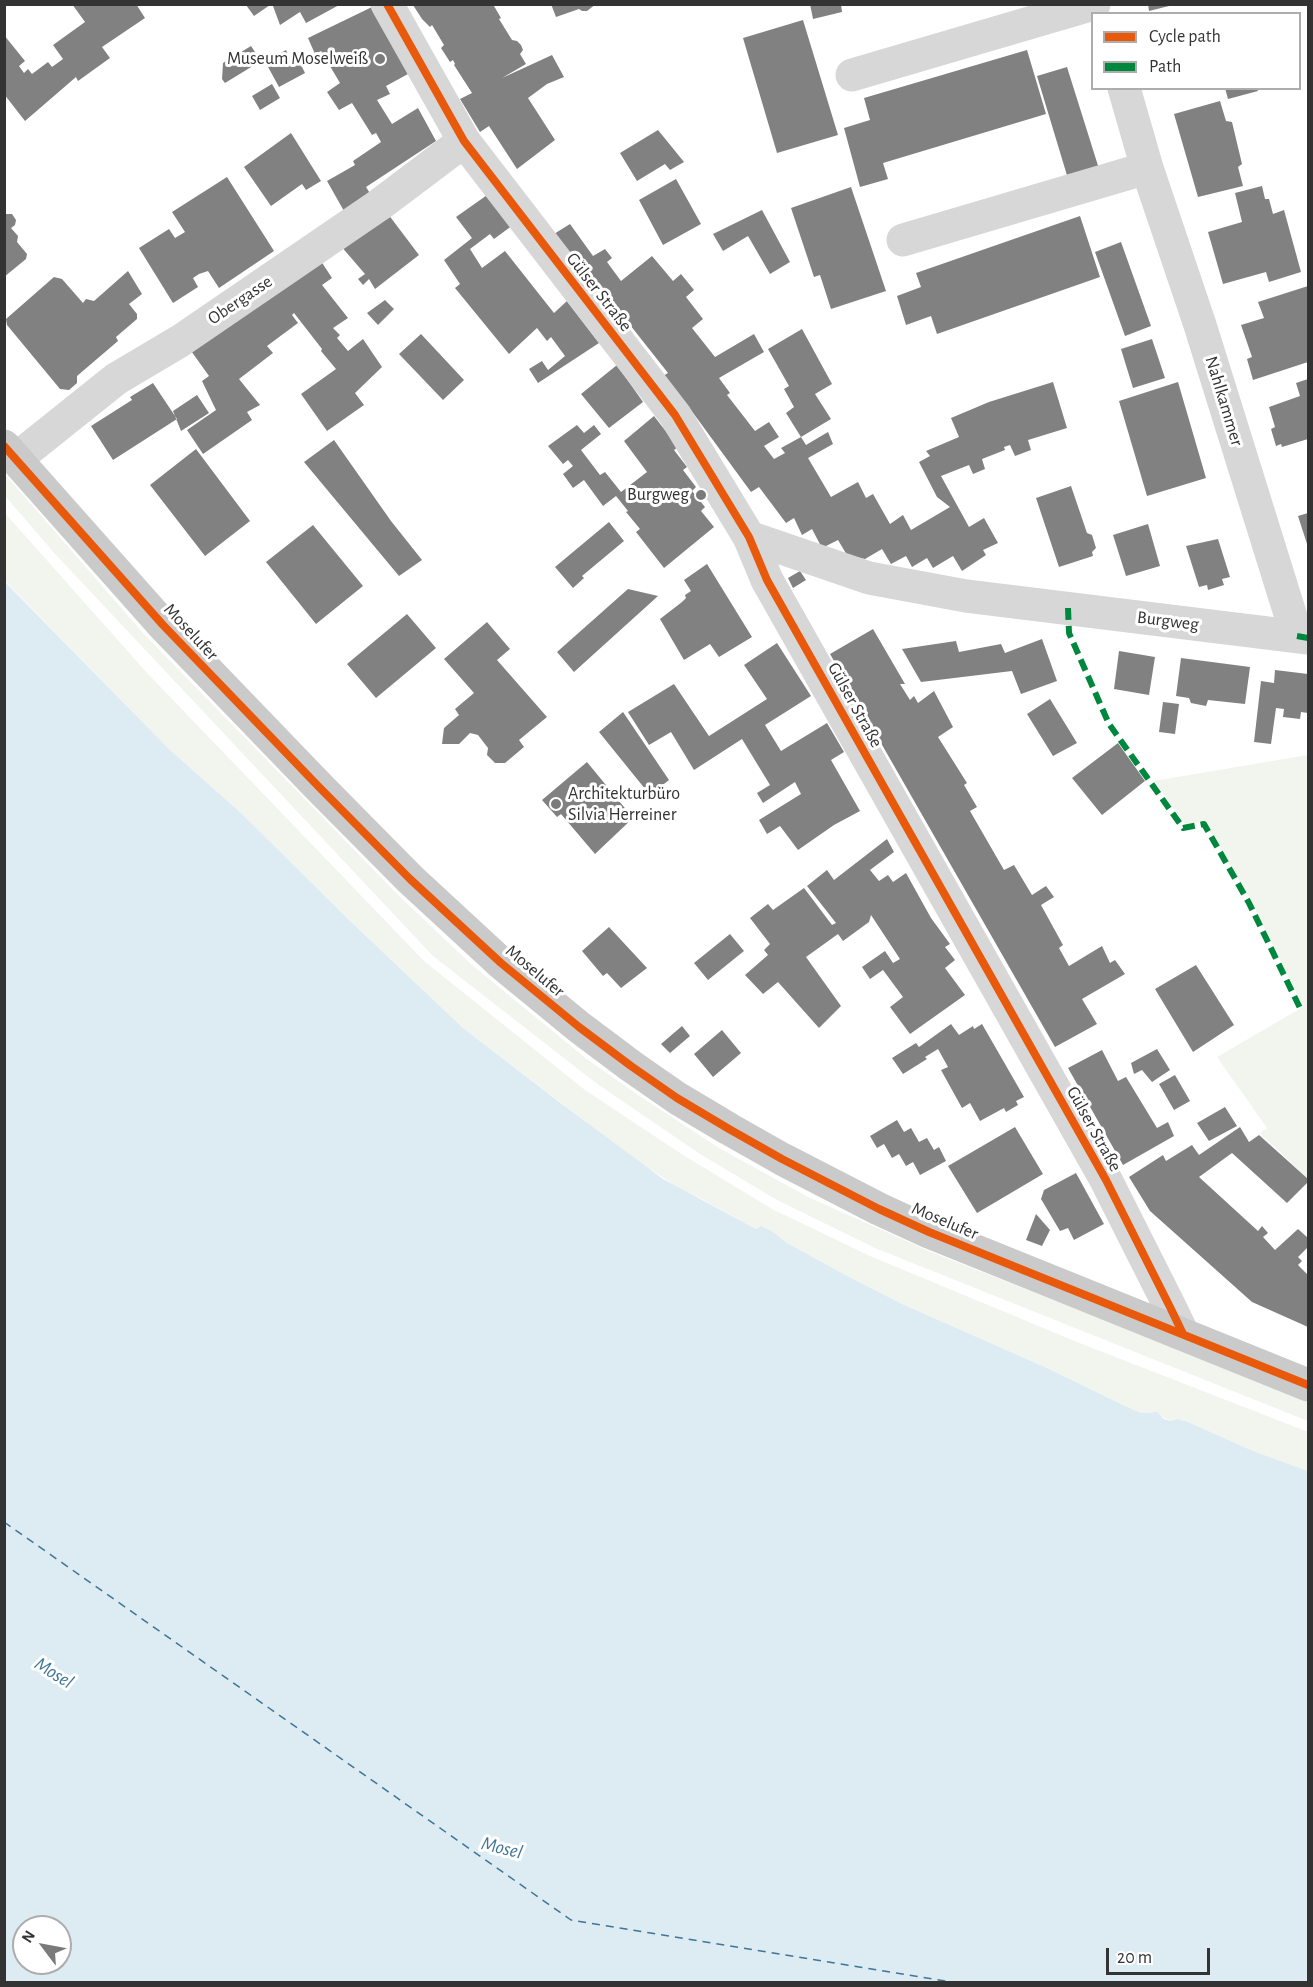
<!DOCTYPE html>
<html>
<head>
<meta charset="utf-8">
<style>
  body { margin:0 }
  #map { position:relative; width:1313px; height:1987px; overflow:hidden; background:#fff; font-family:"Alegreya Sans",sans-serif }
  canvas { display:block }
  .frame { position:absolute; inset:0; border:6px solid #333; pointer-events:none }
  .legend { position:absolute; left:1091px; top:12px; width:210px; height:78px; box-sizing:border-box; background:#fff; border:2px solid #adadad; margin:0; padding:8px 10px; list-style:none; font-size:18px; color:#333 }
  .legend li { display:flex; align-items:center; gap:12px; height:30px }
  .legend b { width:30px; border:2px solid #adadad }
  .north { position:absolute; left:12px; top:1915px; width:60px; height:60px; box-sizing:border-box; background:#fff; border:2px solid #adadad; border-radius:50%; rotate:302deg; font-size:16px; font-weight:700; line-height:24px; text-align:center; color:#333 }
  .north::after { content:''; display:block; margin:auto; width:21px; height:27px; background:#7a7a7a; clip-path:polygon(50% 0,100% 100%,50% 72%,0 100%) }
  .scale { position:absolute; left:1106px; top:1948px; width:104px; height:27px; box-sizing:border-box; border:3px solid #333; border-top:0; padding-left:8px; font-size:18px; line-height:21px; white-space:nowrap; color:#333; -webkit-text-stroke:4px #fff; paint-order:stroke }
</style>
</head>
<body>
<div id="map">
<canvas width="1313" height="1987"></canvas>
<div class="frame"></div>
<ul class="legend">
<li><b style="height:8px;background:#e8590c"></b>Cycle path</li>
<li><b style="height:8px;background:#00873e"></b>Path</li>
</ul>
<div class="north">N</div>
<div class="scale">20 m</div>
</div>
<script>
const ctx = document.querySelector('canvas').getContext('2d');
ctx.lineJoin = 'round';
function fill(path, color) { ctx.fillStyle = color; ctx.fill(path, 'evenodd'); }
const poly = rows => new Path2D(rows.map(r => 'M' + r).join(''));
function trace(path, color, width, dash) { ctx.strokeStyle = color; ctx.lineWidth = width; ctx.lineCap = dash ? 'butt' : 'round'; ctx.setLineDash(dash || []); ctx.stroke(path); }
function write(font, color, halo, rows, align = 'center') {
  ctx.font = font + ' "Alegreya Sans",sans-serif'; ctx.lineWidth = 6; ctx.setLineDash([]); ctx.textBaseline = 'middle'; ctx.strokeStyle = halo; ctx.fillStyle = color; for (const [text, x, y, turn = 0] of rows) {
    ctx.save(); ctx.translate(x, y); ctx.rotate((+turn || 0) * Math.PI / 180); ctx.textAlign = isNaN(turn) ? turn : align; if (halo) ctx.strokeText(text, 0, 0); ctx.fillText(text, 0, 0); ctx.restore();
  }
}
fill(poly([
  [4,473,142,632,399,896,472,965,588,1060,638,1095,719,1148,808,1197,931,1252,1308,1400,1308,1421,875,1248,777,1200,700,1154,596,1083,433,956,57,556,5,496],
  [4,512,148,674,424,961,585,1090,683,1155,772,1209,870,1256,1077,1342,1308,1432,1308,1471,1253,1451,1188,1422,1179,1419,1170,1421,1154,1412,1141,1413,1127,1407,1047,1368,902,1304,851,1278,787,1243,773,1232,760,1228,756,1229,698,1197,682,1190,639,1162,463,1028,349,920,242,814,169,749,5,581],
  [1308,755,1308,1179,1260,1133,1267,1128,1217,1057,1303,1007,1252,902,1204,822,1185,824,1154,781]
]), '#f1f5ed');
fill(poly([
  [4,581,169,749,242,814,349,920,463,1028,558,1101,663,1179,756,1229,761,1226,773,1232,787,1243,851,1278,902,1304,1047,1368,1127,1407,1141,1413,1157,1412,1164,1419,1170,1421,1178,1419,1188,1422,1253,1451,1308,1471,1308,1982,5,1982],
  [24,1927,60,1927,60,1963,24,1963]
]), '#ddebf3');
trace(poly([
  [4,1522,571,1920,951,1982]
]), '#3f7597', 1.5, [8, 6]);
fill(poly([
  [72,4,136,4,145,18,102,47,110,58,78,81,76,77,25,121,4,94,4,35,25,61,19,66,24,73,28,69,32,74,48,62,52,67,63,59,53,45,85,22],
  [276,4,341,4,306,23,300,12,280,25,273,6],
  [551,4,596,4,587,11,582,11,579,9,556,17],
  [810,4,841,4,842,12,813,19],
  [1148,4,1173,4,1173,5,1149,11],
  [246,5,270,5,254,16],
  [413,5,496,5,494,6,501,18,499,19,512,40,517,41,521,45,523,50,520,54,526,64,502,78,552,55,564,77,547,84,528,98,555,140,517,169,489,126,480,132,460,99,472,93,454,65,455,64,453,60,450,62,441,48,444,45,432,25,430,27,422,19],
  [372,7,408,74,386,86,390,94,377,100,392,124,418,108,436,141,366,187,371,195,344,211,327,181,355,165,353,161,381,142,376,133,372,135,352,103,339,110,327,92,340,83,321,51,315,54,308,38],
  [803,20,838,135,777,153,743,38],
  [251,46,261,61,225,83,222,79,223,63],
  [286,50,291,60,297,57,305,73,279,87,267,65,261,67,265,64,264,62],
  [1027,50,1046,114,883,163,888,179,860,187,844,128,870,120,864,98],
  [1067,67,1100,172,1069,182,1037,76],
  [272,84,280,98,260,110,252,96],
  [1225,88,1257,88,1258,91,1228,99],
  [1220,101,1226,121,1232,122,1242,164,1238,167,1243,186,1198,197,1174,114],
  [658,130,684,162,670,170,665,164,637,181,620,153],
  [291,133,321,181,306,190,302,184,271,206,244,167],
  [227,177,274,251,219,288,208,271,199,274,193,278,198,287,173,303,139,248,169,229,175,238,185,232,172,212],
  [676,179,701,224,663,245,639,200],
  [1262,186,1265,199,1269,199,1273,214,1284,210,1301,272,1269,282,1266,272,1223,284,1208,232,1242,222,1235,193],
  [851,187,886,291,831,309,820,275,814,277,791,208],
  [490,193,513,225,494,239,490,234,470,249,482,268,505,251,554,313,567,301,599,343,538,383,529,369,542,361,548,370,565,356,551,337,547,341,537,328,509,354,455,288,460,284,444,260,472,238,456,217],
  [762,210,790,262,770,274,748,236,723,251,713,234],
  [4,214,12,214,16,220,15,225,11,228,18,236,17,242,27,254,26,259,4,277],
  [388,214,419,255,375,289,369,279,363,285,358,279,365,274,340,245],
  [1080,216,1100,277,937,334,931,316,906,325,897,296,921,287,916,273],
  [570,224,593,256,605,249,612,258,607,262,621,281,652,256,673,281,681,274,694,290,686,297,703,319,692,328,715,357,754,334,764,352,719,378,730,393,727,395,755,431,769,422,779,437,764,446,774,459,785,453,781,448,801,437,806,445,828,432,833,444,808,458,831,497,858,482,866,498,873,494,890,524,903,515,911,530,950,507,937,497,919,462,930,456,926,451,959,437,951,418,989,402,1053,382,1067,428,1028,440,1031,450,1015,456,1010,445,1004,447,1005,450,982,459,985,469,973,474,969,465,941,476,969,527,984,518,998,543,983,550,986,555,962,571,953,556,933,568,927,558,912,567,906,556,891,564,882,549,865,559,847,555,838,540,822,548,812,529,802,535,794,518,786,523,759,487,751,492,688,406,663,376,668,373,604,292,598,296,554,234],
  [1121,242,1151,326,1125,336,1095,252],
  [319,258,332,278,322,285,348,318,333,328,340,335,337,338,348,351,363,339,382,367,355,393,364,405,327,431,301,394,336,369,321,351,322,349,294,313,292,315,298,323,267,346,273,353,239,379,260,405,247,412,252,420,203,454,187,430,216,410,202,381,209,376,189,348],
  [128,271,142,294,129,304,137,314,137,319,116,337,118,341,77,376,77,383,69,390,60,389,7,325,6,319,54,277,62,279,83,303,86,299,94,301],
  [1308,286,1308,362,1253,380,1247,359,1252,357,1241,325,1264,318,1258,302],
  [385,300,394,309,378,325,367,313],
  [802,329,832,384,815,394,831,419,801,437,786,413,794,407,784,389,789,386,768,349],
  [421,334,464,380,443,400,399,354],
  [1152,339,1165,378,1133,388,1121,349],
  [617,365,643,402,609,428,581,394],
  [1308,379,1308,439,1282,447,1281,444,1276,446,1271,429,1275,427,1269,407,1300,396,1296,383],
  [1178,382,1206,478,1147,496,1119,401],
  [153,383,177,419,113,460,91,426,132,400,130,397],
  [197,395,209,413,181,431,173,411],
  [654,416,678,447,674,450,687,467,683,470,696,487,692,491,705,507,701,511,714,527,664,568,636,532,640,529,626,512,628,511,616,496,603,506,584,480,573,488,563,474,573,466,568,460,563,464,548,446,577,425,584,433,594,425,601,434,581,450,600,475,605,472,621,492,647,472,624,441],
  [334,440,391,521,422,560,399,576,304,462],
  [196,449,250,521,205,556,150,485],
  [1071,486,1087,533,1092,535,1096,548,1092,552,1093,556,1059,567,1036,498],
  [1308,513,1308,547,1298,516],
  [609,522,624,541,582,576,584,578,573,588,555,567],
  [1148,524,1160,566,1126,576,1113,535],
  [313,525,363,586,316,624,266,562],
  [1218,539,1230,577,1222,579,1224,585,1208,590,1207,585,1199,587,1186,546],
  [707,564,752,637,719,657,710,644,684,660,660,619,682,602,686,598,685,595,691,591,684,580],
  [800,571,806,580,793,588,788,578],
  [628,589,658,596,574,672,557,652],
  [407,614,436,648,376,698,347,664],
  [487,622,510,649,497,660,547,717,519,740,524,747,505,763,495,763,487,755,488,748,478,735,470,733,459,744,442,744,444,728,459,715,455,709,474,693,444,659],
  [873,629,905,684,900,684,910,700,914,696,918,703,934,691,953,727,938,737,967,783,964,785,977,807,970,811,1004,870,1014,865,1032,895,1046,886,1054,897,1041,905,1063,945,1059,948,1069,966,1102,946,1110,963,1115,960,1125,974,1082,999,1097,1024,1055,1047,830,654],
  [1042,639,1057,681,1021,694,1012,671,921,682,902,649,956,641,959,652,1001,644,1005,653],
  [777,643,811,696,765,725,781,751,827,723,844,752,831,760,860,811,834,825,798,850,780,826,767,834,759,820,801,794,795,782,763,803,757,793,770,785,742,739,694,770,671,732,649,745,628,712,674,684,709,736,767,699,744,665],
  [1119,651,1155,657,1149,695,1114,689],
  [1181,658,1250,667,1245,704,1208,700,1206,706,1191,703,1189,698,1176,696],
  [1275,670,1308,674,1308,713,1301,712,1300,719,1283,717,1284,709,1276,708,1271,744,1254,742,1261,681,1274,683],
  [1050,699,1077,743,1053,756,1027,714],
  [1163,702,1179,704,1175,734,1159,732],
  [623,712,669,780,650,795,599,732],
  [1118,743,1145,781,1102,815,1072,778],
  [587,762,633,818,595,854,561,814,557,817,542,800],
  [887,839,894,852,870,870,879,881,888,875,893,882,906,873,931,918,950,944,945,947,955,960,945,968,965,995,910,1034,890,1007,903,997,883,970,870,979,862,967,885,951,893,963,900,959,871,915,869,922,843,941,838,934,806,957,841,1006,819,1028,778,982,763,994,745,975,768,955,764,950,770,944,750,918,768,904,773,910,804,888,832,925,836,923,807,886,827,870,834,880],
  [609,927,647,968,621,988,607,973,603,976,582,951],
  [730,934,744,951,708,980,694,963],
  [1196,965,1234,1025,1193,1052,1155,989],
  [951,1024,959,1035,973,1026,974,1029,982,1024,1024,1097,1016,1101,1018,1105,1006,1112,1004,1108,980,1121,970,1103,962,1108,941,1070,948,1067,938,1049,925,1057,927,1059,903,1074,892,1058,916,1043,919,1047],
  [682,1026,690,1036,670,1053,661,1044],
  [722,1030,741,1053,713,1077,694,1054],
  [1157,1049,1170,1070,1152,1082,1142,1070,1134,1074,1131,1063],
  [1102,1050,1118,1081,1126,1077,1157,1128,1168,1122,1174,1136,1123,1165,1068,1068],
  [1175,1075,1190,1101,1174,1110,1159,1084],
  [1225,1107,1237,1126,1209,1141,1197,1123],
  [897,1120,904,1132,911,1128,919,1142,927,1138,934,1150,939,1147,946,1161,920,1175,913,1162,906,1166,899,1154,892,1158,884,1144,877,1148,870,1136],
  [1015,1127,1043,1174,977,1213,948,1166],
  [1240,1127,1249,1142,1259,1135,1308,1179,1308,1182,1287,1203,1232,1153,1199,1177,1258,1231,1262,1226,1268,1233,1263,1237,1275,1250,1298,1229,1308,1238,1308,1247,1298,1257,1302,1261,1298,1265,1308,1275,1308,1327,1252,1302,1150,1211,1129,1177,1163,1155,1166,1161,1192,1145,1199,1155],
  [1076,1173,1104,1224,1074,1240,1068,1228,1060,1231,1041,1199,1044,1190],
  [1036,1214,1050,1230,1042,1246,1026,1240]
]), '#818181');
trace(poly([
  [387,4,464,141,675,415,749,537,767,580,1106,1180,1170,1307,1183,1334],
  [852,75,1094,4],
  [1124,88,1147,168,1200,325,1297,636],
  [903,240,1147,168],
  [16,459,116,379,180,341,379,205,464,141],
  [749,537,869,578,966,596,1308,638]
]), '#d7d7d7', 33);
trace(poly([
  [4,446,163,625,319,787,410,879,501,963,579,1027,631,1066,677,1098,729,1129,782,1159,879,1209,929,1232,1308,1385]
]), '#cacaca', 33);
trace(poly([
  [1068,608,1069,633,1109,724,1183,828,1204,824,1249,903,1301,1010],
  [1297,636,1308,638]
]), '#00873e', 6, [12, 6]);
trace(poly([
  [387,4,464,141,675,415,749,537,767,580,1106,1180,1170,1307,1183,1334],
  [4,446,163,625,319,787,410,879,501,963,579,1027,631,1066,677,1098,729,1129,782,1159,879,1209,929,1232,1308,1385]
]), '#e8590c', 8);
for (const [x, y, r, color] of [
  [380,59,6,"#7a7a7a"],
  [701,495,6,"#7a7a7a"],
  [556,804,6,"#7a7a7a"]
]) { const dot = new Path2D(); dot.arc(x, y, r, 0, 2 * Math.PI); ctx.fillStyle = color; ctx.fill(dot); trace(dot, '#fff', 2); }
write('18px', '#333', '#fff', [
  ["Museum Moselweiß",368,59],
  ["Burgweg",689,495],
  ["Architekturbüro",568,794,"left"],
  ["Silvia Herreiner",568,815,"left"]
], 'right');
write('18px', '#333', '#fff', [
  ["Gülser Straße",599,292,52],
  ["Obergasse",240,300,-34],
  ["Nahlkammer",1224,401,73],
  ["Burgweg",1168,621,7],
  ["Moselufer",191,632,47],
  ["Gülser Straße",855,705,61],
  ["Moselufer",535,971,40],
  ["Gülser Straße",1094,1129,61],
  ["Moselufer",945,1221,23]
]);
write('italic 20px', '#3f7597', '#fff', [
  ["Mosel",54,1673,32],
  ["Mosel",502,1848,14]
]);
</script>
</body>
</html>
